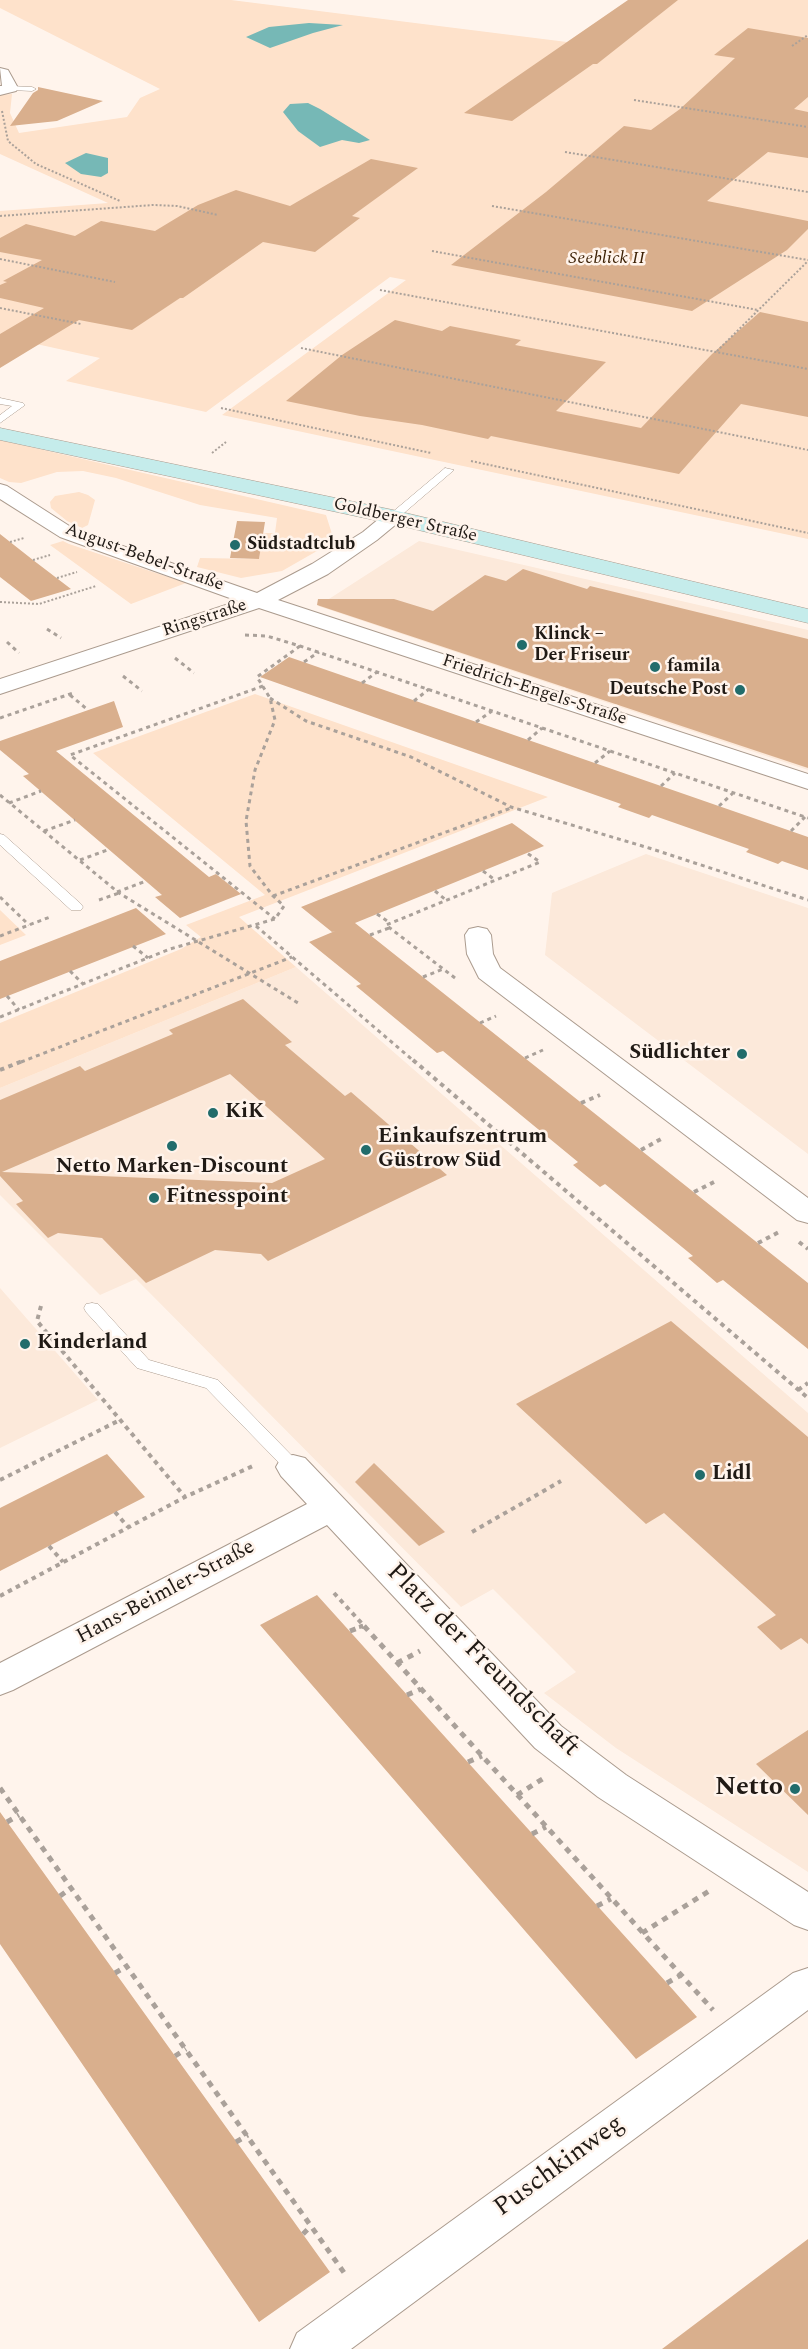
<!DOCTYPE html>
<html>
<head>
<meta charset="utf-8">
<style>
  body { margin:0 }
  canvas { display:block; background:#fff4ec }
</style>
</head>
<body>
<canvas width="808" height="2349"></canvas>
<script>
const ctx = document.querySelector('canvas').getContext('2d');
ctx.lineJoin = 'round';
function fill(path, color) { ctx.fillStyle = color; ctx.fill(path, 'evenodd'); }
const poly = rows => new Path2D(rows.map(r => 'M' + r).join(''));
function trace(path, color, width, dash) { ctx.strokeStyle = color; ctx.lineWidth = width; ctx.lineCap = dash ? 'butt' : 'round'; ctx.setLineDash(dash || []); ctx.stroke(path); }
function write(font, color, halo, rows, align = 'center') {
  ctx.font = font + ' Spectral,serif'; ctx.lineWidth = 5; ctx.setLineDash([]); ctx.textBaseline = 'middle'; ctx.strokeStyle = halo; ctx.fillStyle = color; for (const [text, x, y, turn = 0] of rows) {
    ctx.save(); ctx.translate(x, y); ctx.rotate((+turn || 0) * Math.PI / 180); ctx.textAlign = isNaN(turn) ? turn : align; if (halo) ctx.strokeText(text, 0, 0); ctx.fillText(text, 0, 0); ctx.restore();
  }
}
fill(poly([
  [419,541,808,630,808,770,318,606],
  [646,854,808,908,808,1154,545,955,552,893],
  [296,967,808,1413,808,1872,616,1748,544,1693,576,1672,493,1589,461,1607,136,1279,100,1295,0,1195,0,1088],
  [0,1288,98,1400,0,1448]
]), '#fce9da');
fill(poly([
  [0,0,231,0,567,42,629,0,808,0,808,539,222,415,406,280,390,277,206,412,66,381,100,358,0,336,0,211,108,203,0,154,0,95,12,94,10,113,19,133,127,117,140,98,160,89,0,8],
  [0,440,326,515,332,534,317,551,282,571,241,578,197,567,200,558,259,559,263,533,275,533,277,518,200,505,116,478,83,471,57,472,21,483,9,482,0,478],
  [79,492,88,495,95,500,88,525,82,528,67,521,51,508,50,502,55,496],
  [63,541,69,544,186,583,131,604,50,545],
  [255,694,548,797,239,917,296,967,0,1088,0,1023,181,949,201,937,186,925,265,895,93,753],
  [0,910,26,935,0,945]
]), '#fee2cb');
fill(poly([
  [309,23,343,25,313,33,270,48,246,37,269,27],
  [308,103,320,109,370,140,359,143,342,140,320,147,298,131,283,112,290,104],
  [86,153,108,158,108,173,101,177,81,174,65,163]
]), '#76b8b6');
fill(poly([
  [628,0,678,0,597,64,593,64,512,121,464,113],
  [748,28,808,38,808,97,794,109,808,112,808,158,768,152,707,201,808,221,808,229,787,250,692,311,451,265,546,192,624,126,651,130,680,109,735,58,714,55],
  [38,87,103,101,57,121,10,126,33,93,38,90],
  [371,159,418,168,352,216,360,218,315,252,263,242,183,298,180,298,132,330,79,320,0,368,0,334,44,308,0,298,0,285,7,282,3,281,42,260,0,252,0,238,26,224,75,236,101,221,155,231,198,205,236,190,290,206],
  [760,312,808,322,808,417,741,404,679,474,491,436,488,439,422,425,360,416,286,401,342,355,395,320,442,331,450,326,521,340,515,345,606,362,556,411,641,428,712,354],
  [237,521,265,522,259,559,230,558],
  [0,534,33,560,71,589,31,601,0,577],
  [523,569,587,589,590,586,808,639,808,768,317,605,318,599,394,599,433,611,485,575,506,581],
  [289,657,808,837,808,870,782,861,778,864,746,852,749,849,652,815,649,818,618,807,621,804,260,677],
  [114,701,123,727,56,751,209,877,216,874,241,894,180,918,155,897,162,895,23,776,29,774,0,750,0,741],
  [512,823,544,846,355,923,808,1283,808,1349,723,1280,717,1283,688,1258,693,1256,605,1184,600,1187,573,1165,578,1162,443,1051,437,1053,356,986,361,984,309,942,335,931,332,932,301,907],
  [136,908,166,934,0,999,0,961],
  [243,999,292,1042,285,1045,345,1096,351,1092,447,1175,268,1261,261,1254,215,1250,146,1283,102,1238,58,1233,48,1238,16,1204,23,1201,0,1176,0,1100,80,1066,85,1071,173,1034,169,1030],
  [230,1074,325,1159,272,1183,2,1172],
  [671,1321,808,1437,808,1644,801,1638,781,1650,757,1627,776,1615,664,1513,646,1524,516,1404],
  [107,1454,145,1497,0,1571,0,1508],
  [374,1463,445,1532,419,1546,355,1482],
  [317,1595,667,1983,697,2017,636,2059,260,1625],
  [808,1730,808,1815,756,1764],
  [0,1812,330,2272,259,2322,0,1944],
  [808,2239,808,2349,662,2349]
]), '#d9af8d');
const service = poly([
  [8,86,32,87,36,89,32,91,11,90,8,86],
  [0,398,23,403,25,405,0,423,0,415,12,406,0,404,0,398],
  [445,468,454,470,397,519,389,519,389,515,445,468],
  [0,834,4,835,81,904,83,907,81,910,71,910,0,845,0,834],
  [92,1303,98,1304,149,1360,218,1380,299,1463,302,1467,299,1471,293,1473,287,1471,206,1388,137,1368,86,1312,84,1308,86,1304,92,1303]
]);
const minor = poly([
  [0,68,8,70,18,88,16,91,0,95,0,86,2,86,0,68],
  [0,484,7,486,74,529,257,593,312,564,363,532,386,513,393,511,400,513,403,517,400,521,377,540,328,574,278,600,808,774,808,789,259,608,0,694,0,679,238,601,60,537,0,499,0,484],
  [478,927,487,929,491,935,493,954,500,968,808,1198,808,1223,797,1220,479,978,467,954,465,935,469,929,478,927],
  [293,1455,305,1458,561,1726,626,1775,808,1892,808,1930,794,1925,598,1797,535,1748,327,1525,13,1690,0,1695,0,1663,307,1504,281,1476,276,1467,281,1458,293,1455],
  [808,1968,808,2010,351,2349,290,2349,297,2333,793,1973,808,1968]
]);
const secondary = poly([
  [0,428,393,510,808,609,808,623,393,524,0,440,0,428]
]);
trace(service, '#ab9b8e', 1);
trace(minor, '#ab9b8e', 2);
trace(secondary, '#ab9b8e', 1);
trace(poly([
  [792,46,808,35],
  [634,100,808,127],
  [2,111,8,141,36,164,120,201],
  [565,152,808,192],
  [492,206,808,260],
  [0,216,153,205,177,206,218,215],
  [432,251,758,310],
  [0,259,115,282],
  [380,290,808,369],
  [0,308,81,324],
  [301,348,808,450],
  [717,351,808,261],
  [221,408,431,453],
  [212,453,226,442],
  [471,461,808,533],
  [10,542,24,538],
  [33,560,50,555],
  [57,578,77,572],
  [0,602,39,604,96,586]
]), '#aaa19a', 2, [2, 2]);
trace(poly([
  [47,629,61,638],
  [245,635,267,636,300,646,808,818],
  [7,642,19,653],
  [175,658,194,673],
  [304,662,319,652],
  [123,676,142,691],
  [362,683,377,672],
  [263,686,70,755,275,919],
  [70,695,88,710],
  [270,698,306,721,411,757,511,807,649,848,808,900],
  [414,701,429,689],
  [0,718,73,693],
  [476,722,492,711],
  [528,740,542,728],
  [595,763,610,751],
  [661,786,675,773],
  [0,795,119,893,298,1003],
  [9,803,41,791],
  [719,806,733,793],
  [44,831,75,820],
  [791,831,805,817],
  [80,860,110,849],
  [483,871,495,880],
  [435,891,446,900],
  [117,892,146,881],
  [273,896,511,808],
  [0,897,29,925],
  [99,900,119,893],
  [377,914,390,923],
  [256,926,415,1062],
  [370,935,389,928],
  [0,936,50,917],
  [133,946,148,958],
  [70,971,83,984],
  [423,977,443,969],
  [455,978,386,925,540,862,527,853],
  [7,996,19,1010],
  [0,1017,170,949,275,919,284,906,273,896,250,866,246,821,255,770,275,720,270,698,257,677,300,646],
  [480,1023,496,1016],
  [525,1058,543,1050],
  [21,1062,292,957]
]), '#aaa19a', 3, [4, 4]);
trace(poly([
  [413,1060,808,1398],
  [0,1070,25,1060],
  [581,1103,600,1095],
  [641,1150,661,1139],
  [694,1192,714,1182],
  [799,1242,808,1249],
  [758,1243,781,1231],
  [41,1306,37,1321,185,1497],
  [798,1390,808,1383],
  [0,1480,120,1420],
  [115,1512,128,1527],
  [472,1532,561,1481],
  [49,1546,63,1562],
  [334,1593,365,1627],
  [0,1596,185,1497,255,1465],
  [359,1627,363,1626]
]), '#aaa19a', 4, [4.5, 4.5]);
trace(poly([
  [364,1626,713,2010],
  [350,1631,363,1626],
  [397,1663,420,1651],
  [407,1695,421,1689],
  [468,1762,482,1756],
  [0,1788,345,2274],
  [517,1795,544,1778],
  [7,1822,19,1815],
  [532,1834,546,1827],
  [60,1896,71,1888],
  [597,1906,611,1899],
  [642,1933,709,1891],
  [115,1973,127,1966],
  [667,1983,681,1975],
  [175,2056,186,2049],
  [236,2142,248,2135],
  [303,2234,311,2226]
]), '#aaa19a', 5, [6, 6]);
fill(service, '#fff');
fill(minor, '#fff');
fill(secondary, '#c5eceb');
for (const [x, y, r, color] of [
  [235,545,6,"#216c6b"],
  [522,645,6,"#216c6b"],
  [655,667,6,"#216c6b"],
  [740,690,6,"#216c6b"],
  [742,1054,6,"#216c6b"],
  [213,1113,6,"#216c6b"],
  [172,1146,6,"#216c6b"],
  [366,1150,6,"#216c6b"],
  [154,1198,6,"#216c6b"],
  [25,1344,6,"#216c6b"],
  [700,1475,6,"#216c6b"],
  [795,1789,6,"#216c6b"]
]) { const dot = new Path2D(); dot.arc(x, y, r, 0, 2 * Math.PI); ctx.fillStyle = color; ctx.fill(dot); trace(dot, '#fff4ec', 2); }
write('italic 18px', '#3e2206', '#fff4ec', [
  ["Seeblick II",607,259]
]);
write('18px', '#201a15', '#fff4ec', [
  ["Goldberger Straße",405,521,13],
  ["August-Bebel-Straße",144,558,20],
  ["Ringstraße",205,619,-18],
  ["Friedrich-Engels-Straße",534,691,18]
]);
write('bold 18px', '#201a15', '#fff4ec', [
  ["Südstadtclub",247,545],
  ["Klinck –",534,635],
  ["Der Friseur",534,656],
  ["famila",667,667],
  ["Deutsche Post",728,690,"right"]
], 'left');
write('bold 21px', '#201a15', '#fff4ec', [
  ["Südlichter",730,1054,"right"],
  ["KiK",225,1113],
  ["Einkaufszentrum",378,1138],
  ["Güstrow Süd",378,1162],
  ["Netto Marken-Discount",172,1168,"center"],
  ["Fitnesspoint",166,1198],
  ["Kinderland",37,1344],
  ["Lidl",712,1475]
], 'left');
write('21px', '#201a15', '#fff4ec', [
  ["Hans-Beimler-Straße",166,1593,-28]
]);
write('26px', '#201a15', '#fff4ec', [
  ["Platz der Freundschaft",482,1661,45],
  ["Puschkinweg",560,2167,-36]
]);
write('bold 26px', '#201a15', '#fff4ec', [
  ["Netto",783,1789]
], 'right');
</script>
</body>
</html>
